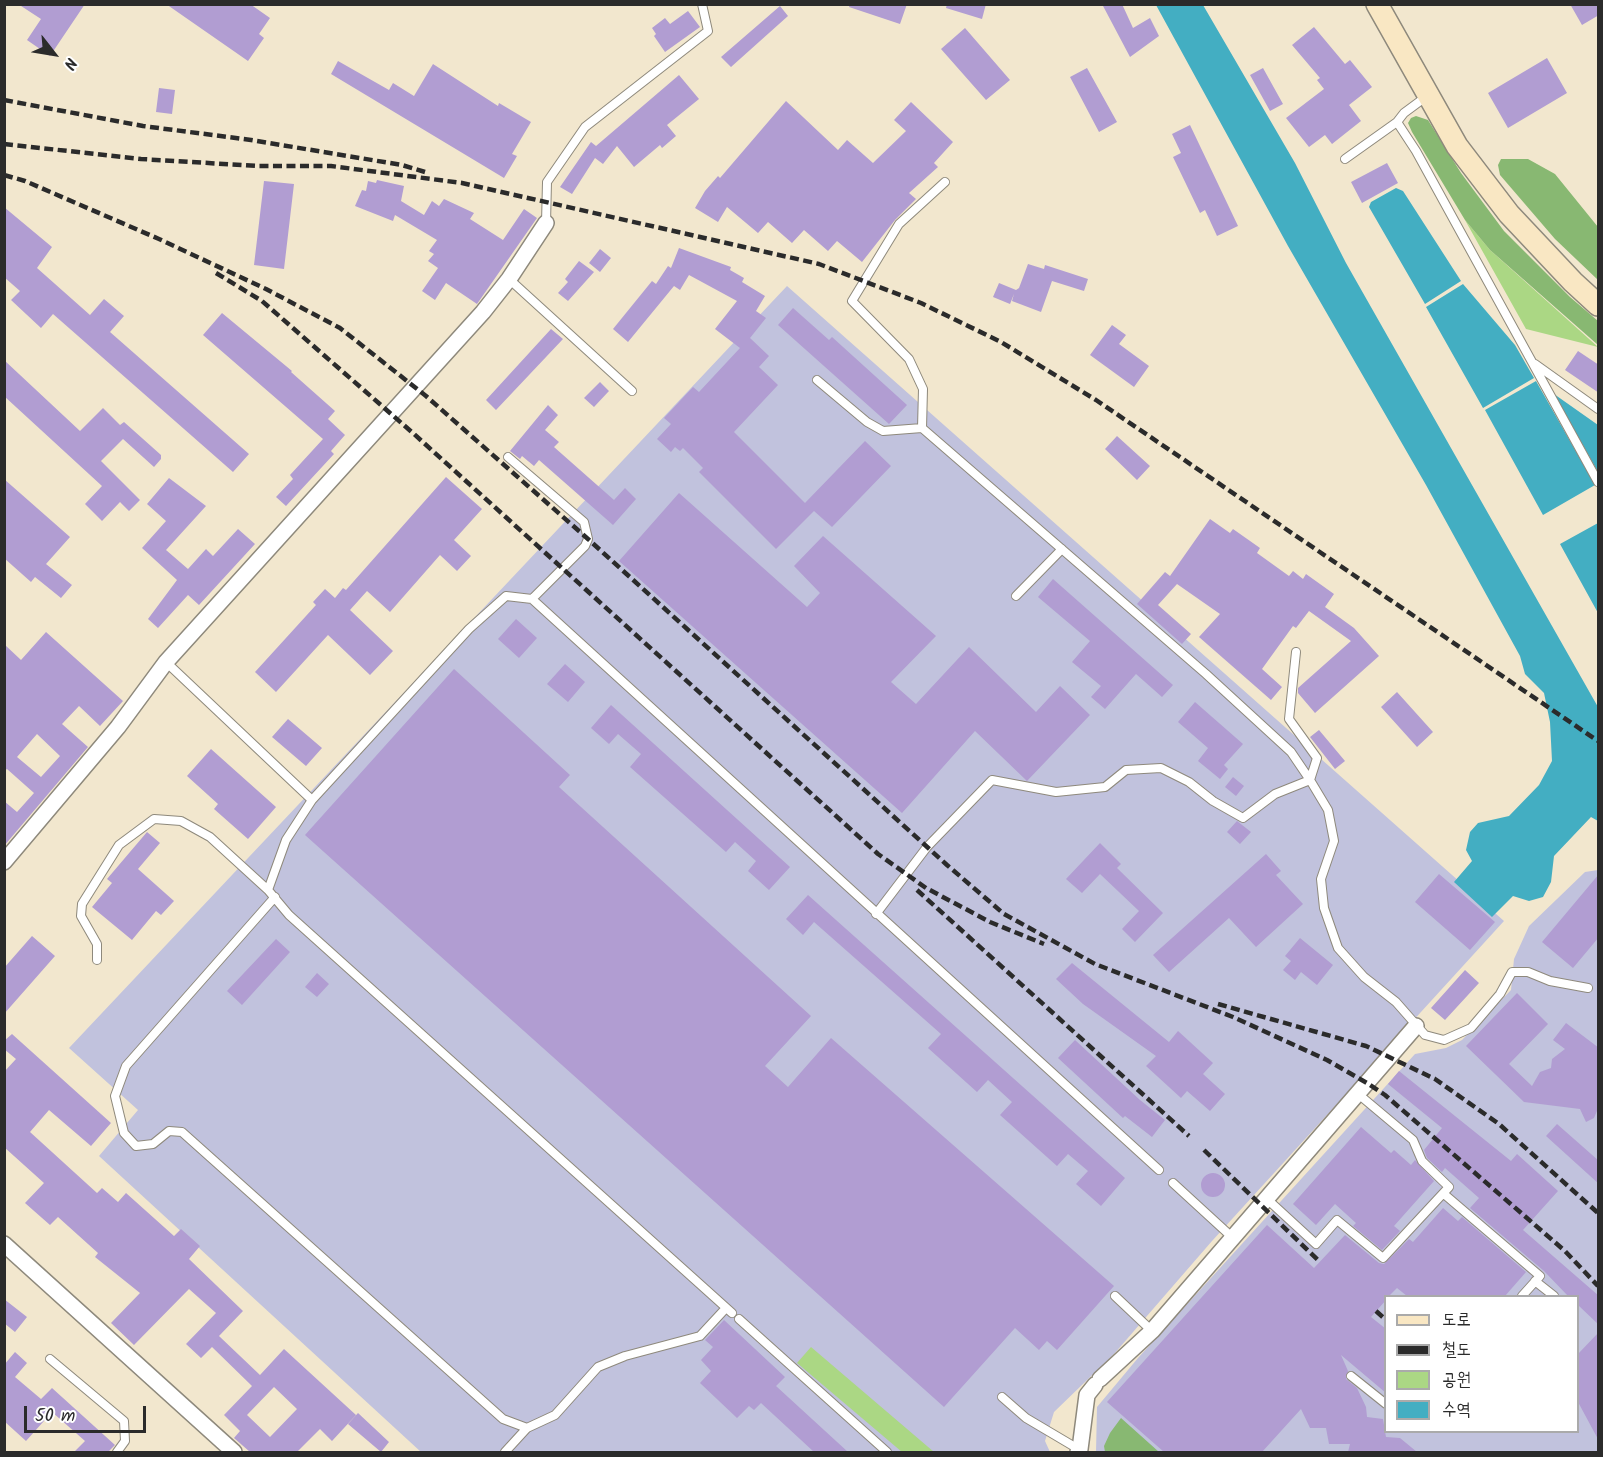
<!DOCTYPE html>
<html>
<head>
<meta charset="utf-8">
<style>
  body { margin:0 }
  #map { position:relative; width:1603px; height:1457px; overflow:hidden; background:#f2e7ce; font-family:Kalam,"Poor Story",sans-serif }
  canvas { display:block }
  .frame { position:absolute; inset:0; border:6px solid #2b2b2b; pointer-events:none }
  .legend { position:absolute; left:1384px; top:1295px; width:195px; height:138px; box-sizing:border-box; background:#fff; border:2px solid #aaa; margin:0; padding:8px 10px; list-style:none; font-size:18px; color:#2b2b2b }
  .legend li { display:flex; align-items:center; gap:12px; height:30px }
  .legend b { width:30px; border:2px solid #aaa }
  .north { position:absolute; left:24px; top:24px; width:60px; height:60px; -webkit-text-stroke:4px #fff; paint-order:stroke; rotate:121deg; font-size:16px; font-weight:700; line-height:24px; text-align:center; color:#2b2b2b }
  .north::after { content:''; display:block; margin:auto; width:21px; height:27px; background:#2b2b2b; clip-path:polygon(50% 0,100% 100%,50% 72%,0 100%) }
  .scale { position:absolute; left:24px; top:1406px; width:122px; height:27px; box-sizing:border-box; border:3px solid #2b2b2b; border-top:0; padding-left:8px; font-size:18px; line-height:21px; white-space:nowrap; color:#2b2b2b; -webkit-text-stroke:4px #fff; paint-order:stroke }
</style>
</head>
<body>
<div id="map">
<canvas width="1603" height="1457"></canvas>
<div class="frame"></div>
<ul class="legend">
<li><b style="height:8px;background:#f9e7c3"></b>도로</li>
<li><b style="height:8px;background:#2b2b2b"></b>철도</li>
<li><b style="height:16px;background:#abd784"></b>공원</li>
<li><b style="height:16px;background:#43aec2"></b>수역</li>
</ul>
<div class="north">N</div>
<div class="scale">50 m</div>
</div>
<script>
const ctx = document.querySelector('canvas').getContext('2d');
ctx.lineJoin = 'round';
function fill(path, color) { ctx.fillStyle = color; ctx.fill(path, 'evenodd'); }
const poly = rows => new Path2D(rows.map(r => 'M' + r).join(''));
function trace(path, color, width, dash) { ctx.strokeStyle = color; ctx.lineWidth = width; ctx.lineCap = dash ? 'butt' : 'round'; ctx.setLineDash(dash || []); ctx.stroke(path); }
fill(poly([
  [787,286,1504,921,1212,1241,1114,1354,1054,1412,1045,1441,1050,1452,421,1452,99,1156,138,1110,69,1048],
  [1598,870,1598,1452,1096,1452,1097,1407,1138,1358,1415,1054,1446,1048,1462,1040,1511,990,1514,959,1529,926,1585,872],
  [1386,1296,1578,1296,1578,1432,1386,1432]
]), '#c1c2dd');
fill(poly([
  [1465,220,1490,250,1598,347,1526,329],
  [811,1347,934,1452,902,1452,797,1363]
]), '#abd784');
fill(poly([
  [1416,116,1428,120,1461,173,1504,231,1570,297,1598,321,1598,345,1490,250,1465,220,1412,132,1408,123,1411,118],
  [1501,159,1528,159,1555,174,1598,227,1598,280,1555,239,1500,175,1498,165],
  [1121,1418,1159,1452,1105,1452,1104,1446,1110,1433]
]), '#88b872');
fill(poly([
  [1156,5,1203,5,1295,163,1346,263,1598,707,1598,821,1591,817,1554,856,1551,882,1543,897,1529,901,1513,896,1492,917,1454,882,1472,861,1466,850,1470,832,1478,823,1509,816,1539,785,1552,761,1550,722,1544,693,1525,674,1520,656,1426,485,1288,246],
  [1396,188,1403,191,1461,281,1425,304,1369,207,1371,202],
  [1463,284,1515,345,1534,378,1483,408,1426,307],
  [1536,381,1595,485,1543,515,1485,410],
  [1554,394,1598,425,1598,472],
  [1598,523,1598,613,1560,544]
]), '#43aec2');
fill(poly([
  [18,4,85,4,50,56,27,40,41,19],
  [166,4,250,4,270,18,259,34,264,38,248,61],
  [850,4,907,4,900,24,849,7],
  [947,4,986,4,982,19,946,8],
  [1102,4,1122,4,1133,28,1150,18,1159,36,1130,57],
  [1570,4,1599,4,1599,15,1582,25],
  [780,6,788,16,731,67,721,57],
  [688,11,700,27,665,52,654,36,656,34,652,28,665,18,670,24],
  [1314,27,1345,64,1350,60,1372,87,1349,105,1361,121,1332,144,1325,135,1309,147,1286,118,1324,89,1317,80,1320,78,1292,45],
  [965,28,1010,80,986,100,941,49],
  [1547,58,1567,93,1508,128,1488,93],
  [338,61,389,90,393,83,414,96,433,64,498,106,499,103,531,122,512,154,517,156,504,178,331,74],
  [1087,68,1117,122,1099,132,1070,77],
  [1263,68,1283,104,1270,111,1250,75],
  [679,75,699,99,667,125,676,136,662,148,660,145,634,167,617,146,603,164,595,158,572,194,560,187,591,142,596,146],
  [159,88,175,90,172,114,156,112],
  [786,101,838,150,847,140,873,163,906,131,894,120,911,102,953,142,934,163,938,167,909,193,916,199,895,220,862,262,837,241,828,251,804,230,792,243,768,222,758,233,727,207,718,222,695,208,705,191,718,176,720,178],
  [1190,125,1238,226,1217,236,1205,210,1200,213,1173,157,1181,153,1172,134],
  [1387,163,1398,183,1362,203,1351,182],
  [377,180,404,186,401,201,424,215,432,201,439,206,444,199,474,213,470,219,503,240,524,209,537,218,477,304,446,283,435,300,422,291,438,268,428,261,434,254,429,251,437,240,395,215,393,221,355,206,362,190,366,191,368,181,376,183],
  [264,181,294,184,284,269,254,265],
  [4,207,52,247,37,268,90,315,104,299,124,316,110,332,249,454,233,472,53,314,41,328,11,300,20,291,4,277],
  [679,248,731,267,730,270,744,278,742,282,765,296,756,311,766,318,750,338,769,356,759,367,778,385,734,432,805,503,865,441,891,466,832,527,814,511,776,549,699,472,703,468,683,448,680,451,675,447,671,452,657,439,671,424,664,418,693,387,699,392,740,348,715,329,737,301,689,275,680,290,674,286,628,342,613,329,652,281,656,284,668,266,671,268],
  [600,249,611,258,600,272,589,263],
  [579,261,594,272,568,301,558,293,568,282,565,279],
  [1028,264,1044,269,1045,265,1088,279,1084,291,1052,281,1041,312,1012,301,1014,294,1010,304,993,297,999,283,1016,290,1019,288],
  [793,308,829,340,832,337,907,405,889,424,778,325],
  [222,313,292,371,291,372,335,411,328,419,345,435,331,451,334,454,286,506,276,497,293,479,290,475,323,439,203,335],
  [1112,325,1126,335,1119,344,1149,366,1134,387,1090,355],
  [551,329,563,339,496,410,486,400],
  [1578,351,1599,365,1599,393,1565,370],
  [4,360,80,431,103,408,120,425,124,422,161,455,161,459,154,467,123,439,101,461,140,500,129,511,120,502,102,521,85,504,102,486,4,396],
  [600,382,609,391,594,407,584,398],
  [548,405,558,415,545,430,559,442,554,447,614,500,625,488,636,499,613,525,539,460,534,466,522,456,520,459,510,451],
  [1117,436,1150,466,1137,480,1105,449],
  [446,477,482,509,454,540,471,556,457,571,440,555,390,612,367,591,350,610,393,651,370,675,328,635,276,692,255,672,316,605,313,602,325,589,335,598,343,588,346,590],
  [169,478,206,506,166,550,188,569,206,549,213,556,238,529,255,544,199,605,188,595,158,628,148,619,177,580,142,548,166,521,147,504],
  [4,479,70,537,46,564,72,585,61,598,35,577,31,582,4,558],
  [679,493,807,607,820,593,794,566,823,536,936,636,891,682,916,704,969,647,1036,712,1060,686,1090,715,1027,781,975,731,902,813,619,561],
  [1210,519,1230,533,1233,529,1260,548,1257,553,1289,576,1293,571,1303,579,1306,574,1334,594,1325,607,1354,628,1379,656,1315,713,1298,693,1298,688,1351,641,1309,611,1296,628,1293,626,1262,669,1282,687,1271,700,1199,637,1220,614,1177,584,1158,605,1191,634,1182,644,1137,604,1165,572,1170,576],
  [1053,579,1173,685,1162,697,1136,674,1105,709,1091,697,1101,686,1072,662,1090,641,1038,597],
  [516,619,537,638,519,658,498,639],
  [46,632,123,701,100,726,79,706,62,724,88,747,4,846,4,801,17,812,34,793,7,769,4,771,4,644,21,660],
  [37,734,60,756,41,777,17,757],
  [565,664,585,682,568,702,547,684],
  [454,669,570,775,559,787,811,1016,765,1066,788,1087,831,1038,1114,1286,1057,1350,1047,1341,1039,1350,1015,1328,944,1407,305,835],
  [1397,692,1433,732,1417,747,1381,707],
  [1195,702,1243,744,1224,765,1228,769,1220,779,1198,761,1208,748,1178,722],
  [611,705,790,867,769,890,748,871,756,861,735,842,726,852,630,767,641,754,618,734,609,744,591,728],
  [288,719,322,748,306,766,272,737],
  [1319,730,1345,761,1335,769,1310,737],
  [211,749,276,807,248,839,214,809,218,804,187,776],
  [1233,777,1244,786,1236,796,1225,787],
  [1237,821,1251,832,1240,844,1227,832],
  [147,832,160,843,138,869,174,901,161,915,156,911,132,940,92,907,112,883,107,879],
  [1100,843,1121,864,1117,868,1163,913,1135,942,1122,929,1139,911,1100,874,1082,893,1066,879],
  [1266,854,1281,871,1276,875,1303,904,1256,947,1229,918,1169,972,1153,955],
  [1439,874,1495,922,1470,950,1415,902],
  [1599,874,1599,937,1573,968,1542,942],
  [808,895,1125,1178,1101,1206,1076,1184,1088,1171,1068,1154,1057,1166,1000,1115,1012,1102,988,1080,977,1092,928,1048,941,1034,814,922,803,935,786,919],
  [32,936,55,956,4,1014,4,968],
  [1300,938,1333,965,1317,985,1301,972,1295,980,1283,970,1291,961,1285,956],
  [276,939,290,952,242,1005,227,991],
  [1072,963,1169,1042,1178,1031,1213,1063,1203,1074,1225,1094,1210,1111,1187,1091,1181,1098,1146,1066,1156,1056,1083,1004,1056,979],
  [1465,970,1479,983,1445,1020,1431,1008],
  [317,973,329,984,317,997,305,987],
  [1517,993,1548,1024,1509,1064,1532,1086,1540,1072,1551,1068,1552,1059,1565,1049,1553,1040,1566,1023,1599,1048,1599,1106,1594,1118,1586,1122,1580,1109,1524,1102,1466,1046],
  [12,1034,111,1123,91,1146,49,1110,30,1132,97,1193,102,1188,118,1202,126,1193,174,1236,181,1229,200,1246,189,1259,243,1311,219,1336,260,1375,284,1349,356,1415,332,1441,320,1429,297,1452,250,1452,234,1438,240,1431,224,1415,252,1386,212,1347,201,1358,186,1344,216,1313,189,1289,134,1345,111,1323,140,1293,95,1257,98,1253,58,1217,50,1225,25,1203,44,1183,4,1147,4,1072,16,1059,4,1049,4,1041],
  [274,1387,297,1409,270,1437,247,1415],
  [1075,1040,1140,1100,1165,1120,1152,1137,1125,1116,1123,1118,1058,1058],
  [1399,1071,1511,1161,1517,1154,1558,1191,1523,1230,1599,1296,1599,1325,1578,1305,1578,1296,1568,1296,1544,1271,1470,1208,1479,1198,1445,1168,1442,1172,1427,1158,1424,1150,1442,1128,1388,1084],
  [1557,1124,1599,1161,1599,1184,1546,1136],
  [1361,1127,1391,1153,1394,1150,1411,1165,1415,1160,1434,1181,1394,1226,1400,1231,1382,1250,1353,1226,1356,1223,1335,1204,1316,1225,1293,1204],
  '1201 1185a12 12 0 1 1 24 0a12 12 0 1 1-24 0Z',
  [1443,1208,1458,1221,1462,1217,1526,1272,1505,1296,1407,1296,1397,1288,1389,1296,1386,1296,1386,1300,1371,1317,1386,1329,1386,1393,1341,1355,1348,1371,1346,1379,1357,1388,1366,1407,1367,1417,1383,1419,1386,1437,1400,1438,1417,1452,1348,1452,1350,1444,1329,1444,1326,1428,1310,1428,1301,1409,1262,1452,1164,1452,1107,1402,1267,1225,1314,1268,1345,1235,1379,1263,1384,1264,1409,1239,1413,1242],
  [4,1299,27,1317,15,1332,4,1323],
  [724,1320,785,1377,776,1386,848,1452,814,1452,761,1403,754,1410,749,1406,737,1418,700,1383,711,1371,701,1360,713,1347,705,1340],
  [1599,1332,1599,1441,1578,1402,1578,1354],
  [15,1352,27,1363,15,1377,41,1399,52,1388,115,1445,108,1452,74,1452,85,1441,52,1412,26,1441,4,1421,4,1365],
  [358,1413,389,1442,381,1452,348,1424]
]), '#b19dd2');
const lane = poly([
  [1397,122,1416,151,1598,482],
  [1345,159,1397,122,1404,113,1427,96],
  [546,223,547,182,585,127,708,31,702,4],
  [509,279,632,391],
  [1535,364,1598,409],
  [817,380,867,422,883,431,922,428],
  [508,457,584,522,588,539,585,546,532,599,506,596,469,629,312,800,286,840,268,890,289,915,732,1313],
  [1016,596,1062,549],
  [532,599,1159,1170],
  [1296,652,1289,719,1317,758,1310,780,1328,810,1334,841,1321,879,1324,908,1338,948,1364,977,1396,1002,1425,1035,1444,1040,1471,1028,1500,994,1512,972,1528,972,1550,981,1588,988],
  [166,662,312,800],
  [275,897,126,1066,115,1096,124,1133,136,1146,153,1144,169,1131,182,1132,503,1419,527,1428,555,1415,598,1367,625,1356,700,1336,726,1308],
  [876,914,927,847,992,780,1056,792,1105,787,1126,770,1161,768,1189,782,1213,801,1243,818,1275,794,1310,780,1291,752,1206,674,922,428,923,389,909,359,852,301,899,224,945,182],
  [97,960,97,944,81,916,82,904,119,845,154,819,181,821,210,837,268,890],
  [1173,1183,1233,1238],
  [1444,1194,1540,1276,1522,1296],
  [1267,1199,1316,1244,1337,1220,1383,1258,1449,1187,1422,1161,1413,1140,1357,1093],
  [1535,1281,1554,1296],
  [1115,1296,1152,1331],
  [739,1319,887,1452],
  [50,1359,124,1421,125,1441,117,1452],
  [1351,1376,1386,1404],
  [1002,1397,1026,1418,1080,1450],
  [505,1452,527,1428]
]);
const street = poly([
  [4,862,118,727,166,662,483,312,509,279,546,223],
  [4,1244,234,1452],
  [1100,1379,1152,1331,1416,1026],
  [1078,1452,1080,1449,1087,1395,1095,1385]
]);
const secondary = poly([
  [1377,4,1457,146,1509,214,1573,282,1598,305]
]);
trace(lane, '#8e897c', 10);
trace(street, '#8e897c', 18);
trace(secondary, '#8e897c', 24);
trace(lane, '#fff', 8);
trace(street, '#fff', 15);
trace(secondary, '#f9e7c3', 21);
trace(poly([
  [4,100,143,126,251,140,402,165,425,172],
  [4,144,141,159,258,166,331,166,462,183,819,264,921,303,1001,342,1096,400,1598,741],
  [4,175,25,181,159,239,266,289,340,328,426,396,588,539,947,865,1004,914,1095,964,1233,1017,1327,1060,1367,1083,1385,1095,1565,1251,1598,1286],
  [216,273,262,301,414,434,878,854,926,888,990,922,1044,944],
  [917,890,1189,1136],
  [1218,1004,1366,1046,1435,1079,1499,1124,1598,1213],
  [1204,1150,1320,1262],
  [1376,1311,1386,1320]
]), '#2b2b2b', 4.5, [9, 4.5]);
</script>
</body>
</html>
